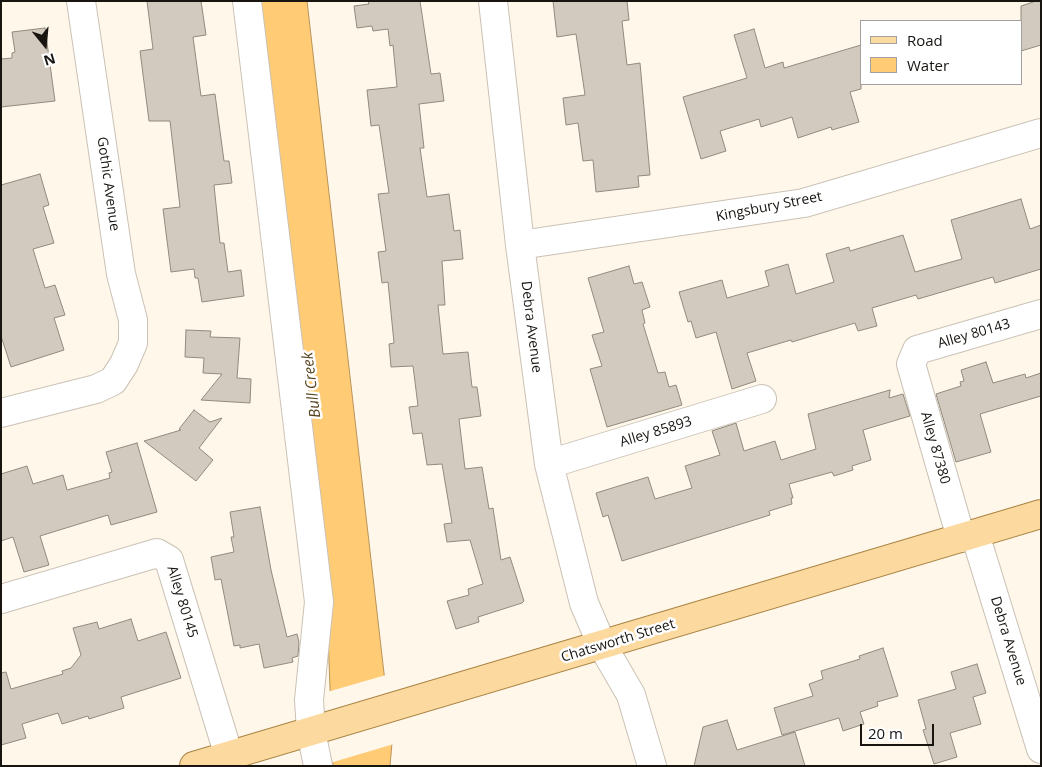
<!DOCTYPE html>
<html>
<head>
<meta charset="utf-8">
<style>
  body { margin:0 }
  #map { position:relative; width:1042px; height:767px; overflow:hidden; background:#fff7ea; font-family:"Open Sans",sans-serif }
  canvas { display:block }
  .frame { position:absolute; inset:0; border:2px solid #181511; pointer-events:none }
  .legend { position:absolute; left:860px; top:20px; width:162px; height:65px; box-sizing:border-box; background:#fff; border:1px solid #a3a1a0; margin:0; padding:6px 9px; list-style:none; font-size:15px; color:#181511 }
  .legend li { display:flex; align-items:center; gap:10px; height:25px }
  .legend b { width:25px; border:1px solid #a3a1a0 }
  .north { position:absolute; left:20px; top:20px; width:50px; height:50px; -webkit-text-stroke:4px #fff; paint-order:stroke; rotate:163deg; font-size:14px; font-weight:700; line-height:20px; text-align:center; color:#181511 }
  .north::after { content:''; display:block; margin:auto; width:18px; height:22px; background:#181511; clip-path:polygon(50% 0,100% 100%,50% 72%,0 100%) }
  .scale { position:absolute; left:860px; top:724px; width:74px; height:22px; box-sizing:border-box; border:2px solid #181511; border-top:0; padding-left:6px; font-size:15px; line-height:18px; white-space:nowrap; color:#181511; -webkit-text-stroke:4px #fff; paint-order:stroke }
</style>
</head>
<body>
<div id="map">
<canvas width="1042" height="767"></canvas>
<div class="frame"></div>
<ul class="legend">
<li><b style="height:6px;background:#fbd99f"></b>Road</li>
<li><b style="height:14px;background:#ffcb75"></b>Water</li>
</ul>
<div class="north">N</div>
<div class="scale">20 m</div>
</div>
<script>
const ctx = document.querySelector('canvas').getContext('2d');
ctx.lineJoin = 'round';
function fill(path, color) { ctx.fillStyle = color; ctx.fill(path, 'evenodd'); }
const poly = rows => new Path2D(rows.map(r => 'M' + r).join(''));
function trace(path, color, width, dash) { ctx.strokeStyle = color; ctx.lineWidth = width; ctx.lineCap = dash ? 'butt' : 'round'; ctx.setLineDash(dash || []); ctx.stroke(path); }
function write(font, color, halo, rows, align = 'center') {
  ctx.font = font + ' "Open Sans",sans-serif'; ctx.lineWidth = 5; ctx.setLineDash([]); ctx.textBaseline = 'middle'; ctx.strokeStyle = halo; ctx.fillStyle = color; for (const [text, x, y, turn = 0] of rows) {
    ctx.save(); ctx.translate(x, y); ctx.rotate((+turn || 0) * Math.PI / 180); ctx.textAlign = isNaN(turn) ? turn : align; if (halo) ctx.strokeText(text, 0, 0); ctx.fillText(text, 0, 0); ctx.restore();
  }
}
const water = poly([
  [254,1,307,1,392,743,390,766,333,766,327,609,254,1]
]);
fill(water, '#ffcb75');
trace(water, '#ba9457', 1);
fill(poly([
  [386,675,394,744,330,763,327,692]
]), '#fff7ea');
const building = poly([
  [147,1,201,1,206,35,193,37,201,96,215,94,224,161,229,161,232,183,214,185,220,243,224,243,228,272,241,270,244,296,202,302,198,278,195,278,194,269,171,272,163,209,180,207,170,121,149,121,140,51,153,49,147,1],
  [368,1,420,1,431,74,440,73,444,101,419,104,424,148,420,148,427,197,449,194,454,231,460,230,463,259,442,261,445,305,438,305,443,354,468,352,472,387,477,387,481,416,459,419,465,469,482,467,489,509,493,508,501,560,510,557,524,601,522,603,478,617,479,622,456,629,447,601,469,595,468,589,483,584,470,540,447,542,444,524,452,523,442,464,427,465,422,433,413,434,409,407,418,406,413,366,391,367,389,344,394,343,388,282,382,283,378,252,386,251,378,194,389,193,379,125,371,126,367,90,397,87,393,45,390,46,388,29,373,31,372,26,357,28,354,6,369,4,368,1],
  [553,1,627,1,629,20,622,21,627,65,640,63,650,175,638,176,639,187,596,192,593,160,583,161,578,123,566,125,563,98,585,95,576,34,557,37,553,1],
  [1036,1,1041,1,1041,45,1021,51,1021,6,1036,1],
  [45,28,55,101,1,107,1,59,12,58,12,53,15,52,12,32,45,28],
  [754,29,765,68,783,62,784,68,861,45,861,89,850,92,859,122,832,130,831,127,798,138,792,117,761,127,759,119,720,131,726,151,701,159,683,97,747,78,734,35,754,29],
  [40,174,49,205,43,207,54,243,33,249,45,288,55,285,65,315,54,318,64,350,11,367,1,336,1,185,40,174],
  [1021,199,1030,229,1041,225,1041,269,995,283,993,277,918,299,916,295,872,308,877,326,858,331,855,323,792,342,791,340,747,353,756,381,732,389,716,332,696,338,691,321,688,322,679,292,722,280,727,298,769,286,765,271,788,264,796,294,834,282,826,254,849,247,850,251,903,235,915,272,962,259,951,220,1021,199],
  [629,266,634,284,642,282,650,307,642,310,645,323,643,324,658,373,665,372,669,387,676,385,682,405,607,427,590,369,602,366,592,335,604,332,588,278,629,266],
  [186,330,211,331,210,337,240,338,237,378,251,379,250,403,201,400,222,374,203,373,204,358,185,357,186,330],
  [986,362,993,383,1025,374,1026,378,1041,373,1041,396,980,414,991,452,956,462,936,394,961,386,960,382,964,381,961,370,986,362],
  [890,390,889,398,903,394,910,416,863,430,871,460,852,466,853,470,834,476,832,472,789,484,793,498,791,498,792,504,769,511,770,515,622,561,608,515,603,517,596,493,648,477,655,499,692,488,685,466,720,455,712,431,736,423,744,451,775,441,781,460,816,449,808,414,890,390],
  [194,410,210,422,222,418,199,448,213,460,196,481,144,441,181,430,179,429,194,410],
  [137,443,157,512,111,525,108,515,40,536,49,565,24,572,13,537,1,541,1,474,27,466,33,484,63,475,67,490,110,478,109,473,112,472,106,452,137,443],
  [260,507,271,570,287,637,297,634,299,642,298,656,292,658,293,662,264,668,259,644,240,648,240,645,234,646,221,579,215,580,211,557,234,552,231,537,234,537,230,512,260,507],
  [131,619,138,641,166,632,181,678,121,697,124,708,89,719,88,716,62,724,58,713,22,724,26,738,1,745,1,673,6,672,11,689,63,674,62,671,71,668,81,655,73,628,97,622,99,629,131,619],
  [883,648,898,696,877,702,878,706,860,712,864,724,843,731,839,718,782,735,774,708,813,696,809,684,823,679,821,671,860,659,859,656,883,648],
  [977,664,986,693,973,697,981,724,950,733,957,757,934,764,923,730,926,729,918,700,956,689,951,672,977,664],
  [727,720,737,750,795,732,805,766,694,766,703,727,727,720]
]);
fill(building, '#d2cabe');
trace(building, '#918a7f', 1);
const minor = poly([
  [247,1,319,602,309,700,311,731,318,766],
  [493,1,520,245,549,464,584,603,602,645,631,695,652,766],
  [520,245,804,203,1041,133],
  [1,413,96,389,113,381,124,364,133,343,133,320,121,274,81,1],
  [549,464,762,399],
  [975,534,1041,749],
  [961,538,911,364,917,350,1041,314],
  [1,599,157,553,169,560,229,756]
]);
const major = poly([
  [194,766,1041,514]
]);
trace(minor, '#cac2b6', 30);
trace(major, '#aa8444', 30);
trace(minor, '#fff', 28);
trace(major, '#fbd99f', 28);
write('14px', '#181511', '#fff', [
  ["Gothic Avenue",108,184,82],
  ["Kingsbury Street",769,207,-11],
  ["Debra Avenue",531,327,83],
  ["Alley 80143",974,334,-16],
  ["Alley 85893",656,432,-17],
  ["Alley 87380",935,448,74],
  ["Alley 80145",182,602,73],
  ["Chatsworth Street",618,641,-17],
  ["Debra Avenue",1008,641,73]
]);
write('italic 15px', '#55401b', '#fff', [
  ["Bull Creek",312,385,-97]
]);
</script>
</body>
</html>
